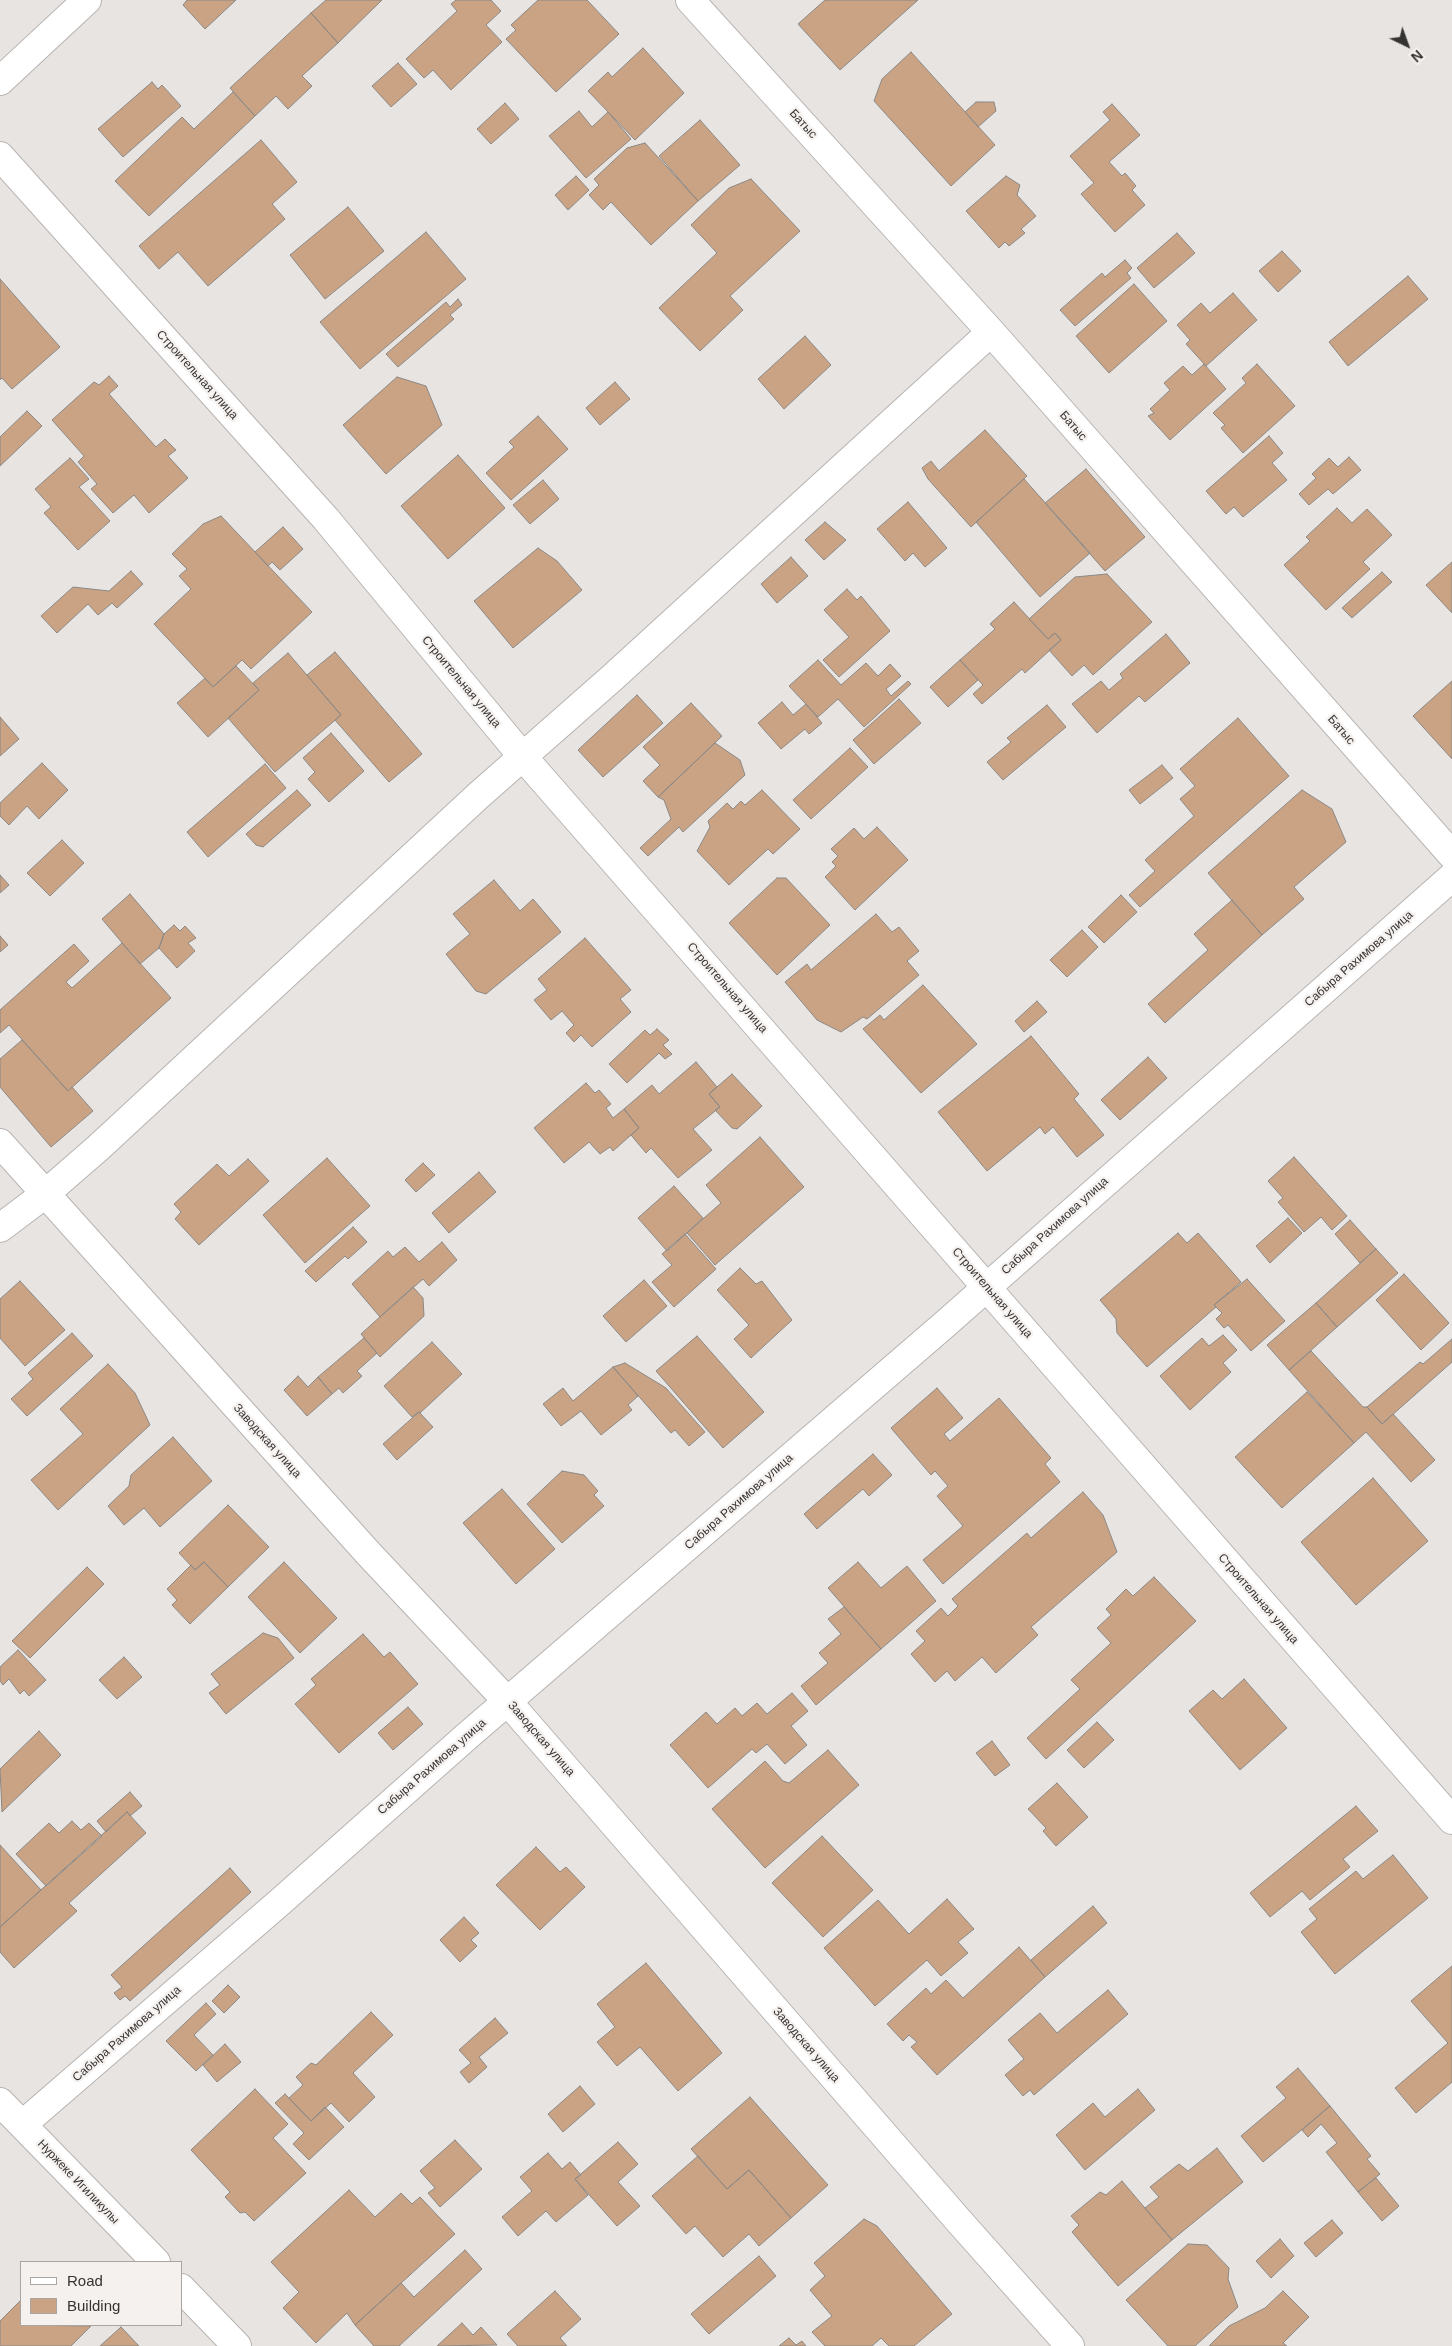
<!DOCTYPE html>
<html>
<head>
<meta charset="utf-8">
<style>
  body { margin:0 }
  #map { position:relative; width:1452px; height:2346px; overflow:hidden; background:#e8e4e1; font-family:Helvetica,sans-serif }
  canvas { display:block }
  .legend { position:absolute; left:20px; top:2261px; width:162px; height:65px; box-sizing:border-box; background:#f5f1ef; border:1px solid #a8a5a3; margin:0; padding:6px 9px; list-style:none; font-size:15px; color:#353332 }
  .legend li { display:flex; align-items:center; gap:10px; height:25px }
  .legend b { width:25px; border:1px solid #a8a5a3 }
  .north { position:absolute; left:1382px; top:20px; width:50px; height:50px; -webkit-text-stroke:4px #f5f1ef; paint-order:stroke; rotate:138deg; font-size:14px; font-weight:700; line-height:20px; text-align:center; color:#353332 }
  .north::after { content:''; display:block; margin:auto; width:18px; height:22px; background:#353332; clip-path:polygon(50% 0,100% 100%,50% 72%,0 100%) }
</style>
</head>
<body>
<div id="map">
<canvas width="1452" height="2346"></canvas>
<ul class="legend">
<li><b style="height:6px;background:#fff"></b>Road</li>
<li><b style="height:14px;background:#c9a383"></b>Building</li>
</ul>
<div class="north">N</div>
</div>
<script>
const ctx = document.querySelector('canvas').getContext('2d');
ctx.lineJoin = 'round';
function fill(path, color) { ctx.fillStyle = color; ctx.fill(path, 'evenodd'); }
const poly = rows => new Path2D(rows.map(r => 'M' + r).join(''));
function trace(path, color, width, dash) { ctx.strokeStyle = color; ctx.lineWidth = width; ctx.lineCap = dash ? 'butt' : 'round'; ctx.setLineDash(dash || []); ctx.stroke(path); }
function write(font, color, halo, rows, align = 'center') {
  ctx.font = font + ' Helvetica,sans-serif'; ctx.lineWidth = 4.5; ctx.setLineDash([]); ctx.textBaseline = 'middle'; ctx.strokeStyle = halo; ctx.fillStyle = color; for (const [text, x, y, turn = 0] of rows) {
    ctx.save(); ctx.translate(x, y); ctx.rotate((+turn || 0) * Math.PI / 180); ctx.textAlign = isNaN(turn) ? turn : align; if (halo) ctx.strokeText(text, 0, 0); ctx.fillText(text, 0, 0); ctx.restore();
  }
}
const building = poly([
  [187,0,236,0,205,29,183,5,187,0],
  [326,0,382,0,338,43,311,13,326,0],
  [456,0,491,0,501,11,486,25,502,42,451,90,433,70,424,78,406,59,457,11,451,4,456,0],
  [538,0,587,0,619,34,556,92,506,39,516,30,511,25,538,0],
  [825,0,918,0,840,70,798,24,825,0],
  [311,13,338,43,302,76,312,86,288,109,276,96,255,116,230,88,311,13],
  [643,48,684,93,635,140,588,91,608,72,612,77,643,48],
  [911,52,995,145,951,186,874,101,882,79,911,52],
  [398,63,417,84,391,107,372,86,398,63],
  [152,82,158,89,162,85,181,106,123,157,98,129,152,82],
  [233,92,255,116,149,216,115,181,182,117,194,129,233,92],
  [976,102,994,102,996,111,978,127,965,112,976,102],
  [505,103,519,119,491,144,477,129,505,103],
  [1112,104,1140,135,1109,162,1122,176,1125,173,1136,186,1132,190,1145,205,1115,232,1081,194,1094,183,1070,156,1110,120,1103,112,1112,104],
  [579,111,592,127,608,112,631,139,586,178,549,136,579,111],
  [700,120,740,165,698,201,659,156,700,120],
  [261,140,297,182,272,204,285,219,208,286,178,252,159,269,139,246,261,140],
  [645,143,698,201,651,245,611,202,603,210,589,195,599,185,594,179,627,148,645,143],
  [576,176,589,190,568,210,555,195,576,176],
  [1006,176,1020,185,1017,195,1036,216,1021,229,1025,233,1009,246,1005,242,999,248,966,211,1006,176],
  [751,179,800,231,730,296,743,310,700,351,659,308,717,253,691,225,729,188,751,179],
  [348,207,384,251,325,299,290,255,348,207],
  [426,232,466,279,360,369,320,322,426,232],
  [1177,233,1195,253,1154,288,1137,268,1177,233],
  [1282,251,1301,271,1278,292,1259,271,1282,251],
  [1125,260,1132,268,1127,273,1131,278,1075,326,1060,310,1102,273,1105,277,1125,260],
  [1408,276,1428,299,1348,366,1329,342,1408,276],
  [0,279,60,347,12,389,2,378,0,380,0,279],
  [1134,284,1167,321,1109,373,1076,336,1134,284],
  [1233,293,1257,320,1206,366,1186,344,1190,340,1177,325,1201,303,1210,313,1233,293],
  [458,299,462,305,450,315,454,319,398,367,386,354,446,302,450,307,458,299],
  [805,336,831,365,784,409,758,379,805,336],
  [1204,364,1226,389,1170,440,1148,416,1154,413,1150,409,1170,390,1164,383,1183,366,1192,375,1204,364],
  [1257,364,1295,406,1243,453,1221,428,1225,425,1213,413,1246,383,1242,378,1257,364],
  [109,376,118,386,109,394,156,447,165,439,176,450,168,456,188,478,149,513,134,495,113,513,91,489,97,484,78,462,84,456,52,420,94,382,99,385,109,376],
  [397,377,426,386,442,425,386,474,343,425,397,377],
  [615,382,630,399,600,425,586,408,615,382],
  [27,411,42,426,0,466,0,437,27,411],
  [538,416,568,449,511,500,486,473,514,447,509,442,538,416],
  [985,430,1027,476,971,527,928,479,922,468,931,461,939,471,985,430],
  [1269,436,1283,453,1272,463,1287,480,1243,517,1234,507,1226,514,1206,491,1269,436],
  [458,455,505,508,448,559,401,506,458,455],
  [1349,457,1361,470,1333,494,1328,489,1309,505,1299,494,1316,478,1312,474,1329,458,1338,467,1349,457],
  [70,458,89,479,79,487,110,521,78,550,44,513,51,507,35,489,70,458],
  [1086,469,1145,537,1105,571,1045,503,1086,469],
  [1024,479,1090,553,1040,597,976,522,1024,479],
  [543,480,559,499,530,524,513,505,543,480],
  [908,502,947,548,925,567,913,553,905,561,877,529,908,502],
  [1337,508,1352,523,1367,509,1392,535,1363,562,1370,569,1326,610,1284,565,1310,541,1306,537,1337,508],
  [221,516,312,612,251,669,242,660,213,687,154,624,191,589,179,576,187,569,172,554,203,524,221,516],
  [825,522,846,540,824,560,805,540,825,522],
  [283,527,303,549,280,570,272,562,268,566,255,552,283,527],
  [538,548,557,561,582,590,513,648,474,601,538,548],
  [791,557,808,576,777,603,761,584,791,557],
  [1452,562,1452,613,1426,585,1452,562],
  [131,571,143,584,117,608,112,603,98,615,88,604,57,633,41,616,73,587,109,591,131,571],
  [1382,572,1392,582,1352,618,1342,608,1382,572],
  [1107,574,1152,622,1093,675,1084,665,1072,676,1049,650,1061,640,1055,633,1048,639,1029,619,1075,577,1107,574],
  [847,589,857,600,861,596,890,631,839,677,823,660,849,637,824,610,847,589],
  [1014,602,1048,639,1055,633,1061,640,1025,673,1022,669,982,704,973,694,983,685,960,660,995,629,990,624,1014,602],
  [1166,634,1190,663,1145,702,1139,696,1097,733,1072,704,1101,681,1109,690,1123,678,1120,674,1166,634],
  [335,652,422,754,389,782,335,720,341,715,307,675,335,652],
  [288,653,341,715,275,772,228,718,259,690,253,683,288,653],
  [818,660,841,685,866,663,878,676,890,664,901,676,886,689,891,696,908,681,911,684,864,727,838,699,818,717,789,686,818,660],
  [960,660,978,680,948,707,930,687,960,660],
  [236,666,259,690,208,737,177,703,205,678,213,687,236,666],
  [1452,681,1452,759,1413,716,1452,681],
  [637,695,663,723,603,777,578,750,637,695],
  [899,699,921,723,874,764,853,740,899,699],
  [782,702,793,715,806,704,822,723,809,734,805,729,781,749,758,723,782,702],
  [691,703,722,736,658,797,643,781,660,765,643,747,691,703],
  [1047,705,1066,727,1003,780,987,762,1011,742,1007,738,1047,705],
  [0,717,19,739,0,756,0,717],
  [1238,718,1289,776,1140,907,1129,895,1155,871,1145,860,1194,816,1180,799,1195,786,1180,769,1238,718],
  [331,733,364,771,329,802,308,779,315,772,303,758,331,733],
  [715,743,740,760,745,775,683,832,679,827,648,856,640,848,671,819,664,800,658,797,715,743],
  [850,748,868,767,811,819,793,800,850,748],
  [42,763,68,790,39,819,27,806,9,825,0,816,0,803,42,763],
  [265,764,286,788,208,857,187,832,265,764],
  [1162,765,1173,778,1140,804,1129,790,1162,765],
  [297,790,311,805,263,847,256,845,246,834,297,790],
  [762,790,800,829,773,854,768,849,729,885,697,851,710,827,708,821,727,803,733,809,741,801,745,805,762,790],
  [1302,790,1332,809,1346,842,1294,887,1304,899,1262,935,1208,873,1302,790],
  [877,827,908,860,855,910,825,877,836,866,832,862,838,856,831,849,854,828,864,839,877,827],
  [62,840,84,863,50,896,27,873,62,840],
  [0,875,9,885,0,893,0,875],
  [777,878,786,878,830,925,777,975,729,923,777,878],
  [494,880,520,911,533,899,561,932,486,994,476,991,446,954,470,934,453,914,494,880],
  [130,894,164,934,159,948,140,964,102,919,130,894],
  [1121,895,1137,912,1104,943,1088,927,1121,895],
  [1232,900,1262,935,1165,1023,1148,1004,1208,950,1194,934,1232,900],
  [876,914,892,932,899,927,919,951,907,961,919,975,867,1019,863,1017,841,1032,817,1020,785,982,807,964,811,970,876,914],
  [174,925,180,931,185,926,196,938,188,943,195,951,177,968,159,948,164,934,174,925],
  [1082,930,1098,947,1067,977,1050,960,1082,930],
  [0,936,8,945,0,952,0,936],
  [585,938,631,990,620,999,631,1012,592,1047,581,1035,574,1042,566,1033,574,1025,562,1011,551,1020,534,1000,547,990,538,979,585,938],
  [122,943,171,998,68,1091,9,1025,0,1033,0,1010,74,944,89,961,66,982,72,988,122,943],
  [923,985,977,1044,921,1093,863,1029,880,1015,884,1020,923,985],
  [1037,1001,1047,1012,1024,1032,1015,1021,1037,1001],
  [657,1029,669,1040,663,1045,672,1054,665,1059,659,1053,627,1083,609,1064,645,1030,650,1035,657,1029],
  [1031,1036,1079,1094,1074,1099,1104,1135,1077,1157,1053,1127,1045,1134,1040,1127,987,1171,938,1112,1031,1036],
  [22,1040,68,1091,72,1087,93,1111,51,1147,0,1087,0,1059,22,1040],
  [1148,1057,1167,1078,1120,1120,1101,1100,1148,1057],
  [696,1062,717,1087,709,1094,720,1107,693,1129,712,1150,678,1178,651,1148,646,1153,631,1135,639,1128,624,1109,652,1085,659,1094,696,1062],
  [732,1074,762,1106,737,1129,732,1128,715,1110,720,1107,709,1094,732,1074],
  [586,1083,595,1093,599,1090,611,1104,606,1108,613,1118,624,1109,639,1128,613,1151,610,1147,600,1154,589,1142,564,1163,534,1128,586,1083],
  [760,1137,804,1187,715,1265,687,1233,721,1203,706,1185,760,1137],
  [1294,1157,1347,1216,1332,1230,1321,1217,1304,1232,1278,1202,1283,1198,1268,1181,1294,1157],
  [327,1158,370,1206,305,1263,263,1215,327,1158],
  [248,1159,269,1181,199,1245,175,1219,181,1212,174,1204,217,1164,229,1176,248,1159],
  [423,1163,435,1175,416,1192,405,1180,423,1163],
  [479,1172,496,1192,449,1233,432,1213,479,1172],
  [674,1186,703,1218,667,1251,638,1218,674,1186],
  [1288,1218,1302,1233,1270,1263,1256,1246,1288,1218],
  [1350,1220,1376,1249,1360,1263,1335,1234,1350,1220],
  [353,1227,367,1242,348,1259,345,1256,316,1282,305,1271,353,1227],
  [1178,1233,1187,1243,1198,1233,1241,1282,1214,1305,1216,1307,1147,1367,1117,1333,1116,1319,1100,1300,1178,1233],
  [685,1234,716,1269,674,1307,652,1282,672,1265,662,1254,685,1234],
  [442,1242,457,1260,429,1286,423,1279,380,1317,352,1284,388,1251,393,1257,405,1247,419,1262,442,1242],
  [1376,1249,1398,1273,1337,1327,1316,1303,1376,1249],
  [740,1268,756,1284,762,1281,792,1320,751,1358,734,1339,749,1325,717,1290,740,1268],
  [1404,1274,1449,1323,1421,1350,1376,1300,1404,1274],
  [1247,1279,1285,1321,1251,1351,1228,1325,1224,1328,1216,1319,1222,1313,1214,1305,1247,1279],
  [644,1280,667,1306,626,1342,603,1316,644,1280],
  [20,1281,65,1330,25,1366,0,1338,0,1299,20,1281],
  [413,1287,423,1298,424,1316,380,1357,361,1334,413,1287],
  [1316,1303,1337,1327,1289,1370,1267,1345,1316,1303],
  [72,1333,93,1356,27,1416,11,1399,33,1379,28,1373,72,1333],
  [1223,1335,1237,1350,1223,1363,1231,1372,1190,1410,1160,1376,1202,1338,1209,1346,1223,1335],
  [697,1336,764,1412,723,1448,656,1371,697,1336],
  [364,1338,377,1353,357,1371,362,1376,343,1393,339,1388,332,1394,318,1377,364,1338],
  [1452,1339,1452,1362,1382,1424,1367,1407,1420,1362,1423,1364,1452,1339],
  [432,1342,462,1374,420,1413,419,1412,412,1417,384,1386,432,1342],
  [1311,1351,1363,1407,1367,1407,1382,1424,1393,1414,1435,1460,1411,1482,1366,1432,1354,1443,1289,1370,1311,1351],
  [625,1363,666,1388,705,1432,689,1446,675,1430,671,1433,613,1367,625,1363],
  [108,1364,135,1393,150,1425,58,1510,31,1480,83,1434,60,1409,108,1364],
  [613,1367,638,1396,628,1405,632,1410,601,1435,581,1411,561,1426,543,1404,563,1388,573,1401,613,1367],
  [298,1376,308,1387,318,1377,332,1394,307,1416,284,1390,298,1376],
  [937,1388,963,1418,944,1434,950,1441,999,1398,1051,1458,1045,1464,1060,1482,943,1584,923,1560,963,1526,937,1496,948,1486,935,1471,931,1475,891,1428,937,1388],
  [1307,1392,1354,1443,1282,1508,1235,1457,1307,1392],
  [419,1412,433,1427,397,1460,383,1444,419,1412],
  [173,1437,212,1481,160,1527,144,1508,124,1525,108,1506,129,1486,131,1475,173,1437],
  [873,1454,892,1475,869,1496,863,1489,817,1529,804,1514,873,1454],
  [562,1471,584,1475,598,1491,594,1495,604,1506,562,1543,527,1504,562,1471],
  [1373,1478,1428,1541,1356,1605,1301,1542,1373,1478],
  [502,1489,555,1549,516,1584,463,1523,502,1489],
  [1083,1492,1103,1515,1117,1552,1031,1627,1038,1635,996,1673,982,1657,955,1681,947,1671,935,1682,911,1654,925,1641,916,1631,941,1608,948,1616,958,1606,952,1599,1027,1533,1031,1538,1083,1492],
  [228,1505,269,1547,228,1587,204,1562,195,1570,179,1553,228,1505],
  [204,1562,228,1587,190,1624,172,1605,177,1600,167,1589,191,1565,195,1570,204,1562],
  [284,1562,337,1618,300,1653,248,1597,284,1562],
  [858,1562,881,1588,907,1566,936,1601,881,1649,828,1588,858,1562],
  [87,1567,104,1584,30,1658,12,1641,87,1567],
  [1154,1577,1196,1621,1046,1759,1027,1738,1080,1689,1071,1680,1111,1643,1097,1628,1111,1615,1106,1609,1126,1589,1133,1596,1154,1577],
  [844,1607,881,1649,816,1705,801,1686,828,1663,819,1653,841,1634,828,1619,844,1607],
  [263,1633,278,1638,294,1658,226,1714,209,1693,220,1685,211,1674,263,1633],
  [363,1634,384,1657,390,1652,418,1684,339,1753,295,1704,316,1685,311,1679,363,1634],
  [18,1650,46,1680,29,1696,24,1690,20,1694,9,1679,3,1685,0,1681,0,1667,18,1650],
  [124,1657,142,1677,117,1699,99,1680,124,1657],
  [1244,1679,1287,1728,1240,1770,1189,1711,1213,1690,1222,1699,1244,1679],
  [792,1693,808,1711,791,1726,807,1745,785,1764,767,1744,756,1753,752,1749,708,1788,670,1745,706,1712,717,1724,735,1708,742,1716,757,1703,767,1714,792,1693],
  [408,1707,423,1724,393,1750,378,1733,408,1707],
  [1097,1722,1114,1740,1084,1768,1067,1750,1097,1722],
  [39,1731,61,1755,2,1812,0,1769,39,1731],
  [992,1741,1010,1765,995,1776,976,1753,992,1741],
  [828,1750,859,1785,765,1868,712,1809,765,1761,783,1781,789,1783,828,1750],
  [1057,1783,1088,1817,1056,1846,1043,1831,1046,1828,1028,1809,1057,1783],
  [130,1792,142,1806,130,1816,127,1812,106,1832,97,1821,130,1792],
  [1356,1806,1378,1831,1343,1859,1350,1867,1310,1900,1302,1891,1270,1917,1250,1893,1356,1806],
  [127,1812,146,1833,69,1903,77,1911,14,1968,0,1952,0,1927,127,1812],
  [72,1821,81,1830,89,1823,102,1836,46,1886,16,1854,49,1823,59,1833,72,1821],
  [822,1836,873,1890,823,1937,772,1883,822,1836],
  [0,1845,41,1890,0,1927,0,1845],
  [536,1847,560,1872,566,1867,585,1887,540,1930,496,1885,536,1847],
  [1393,1855,1428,1898,1335,1974,1301,1932,1317,1919,1309,1909,1356,1871,1363,1879,1393,1855],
  [230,1868,251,1892,130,2001,125,1996,120,2000,114,1993,122,1987,111,1975,230,1868],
  [947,1899,974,1929,958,1942,968,1953,941,1976,927,1960,875,2006,824,1948,878,1900,909,1934,947,1899],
  [1093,1906,1107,1923,1045,1977,1031,1960,1093,1906],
  [464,1917,479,1933,471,1940,477,1946,460,1962,440,1940,464,1917],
  [1019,1947,1045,1977,937,2075,911,2047,917,2042,909,2035,903,2041,887,2024,926,1988,931,1994,946,1980,963,1998,1019,1947],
  [646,1963,722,2053,678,2091,640,2047,617,2066,597,2042,615,2027,597,2004,646,1963],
  [1452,1966,1452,2082,1416,2113,1395,2088,1448,2043,1411,2001,1452,1966],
  [228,1985,240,1997,224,2013,212,2001,228,1985],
  [1108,1990,1128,2014,1034,2095,1030,2090,1023,2096,1005,2075,1024,2059,1008,2040,1040,2013,1057,2033,1108,1990],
  [206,2003,216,2014,194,2035,213,2055,196,2071,166,2041,206,2003],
  [371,2012,393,2035,353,2073,375,2097,349,2122,331,2103,311,2121,289,2098,303,2085,296,2077,311,2063,316,2065,371,2012],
  [495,2018,508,2033,479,2057,487,2067,469,2083,460,2072,471,2063,459,2050,495,2018],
  [225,2044,241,2062,217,2082,203,2065,225,2044],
  [1298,2068,1330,2106,1263,2162,1241,2136,1286,2098,1276,2087,1298,2068],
  [580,2086,595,2104,563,2132,548,2114,580,2086],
  [255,2089,288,2124,273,2138,306,2173,254,2221,245,2212,240,2213,225,2197,230,2192,191,2150,255,2089],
  [1138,2089,1155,2110,1085,2170,1056,2135,1093,2103,1105,2117,1138,2089],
  [285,2094,311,2121,325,2107,344,2127,309,2160,293,2144,304,2133,275,2103,285,2094],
  [750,2097,828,2185,791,2218,749,2170,727,2189,691,2149,750,2097],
  [1330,2106,1371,2156,1367,2159,1380,2174,1358,2192,1326,2152,1337,2143,1321,2124,1308,2137,1302,2130,1330,2106],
  [455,2140,482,2169,440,2207,428,2193,435,2188,420,2171,455,2140],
  [618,2142,638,2164,618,2182,640,2206,617,2226,575,2179,618,2142],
  [1217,2148,1243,2182,1172,2240,1145,2208,1159,2197,1150,2187,1179,2164,1188,2171,1217,2148],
  [548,2153,562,2169,570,2162,581,2175,575,2179,588,2195,556,2222,546,2211,518,2236,502,2217,532,2191,520,2177,548,2153],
  [698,2156,727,2189,749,2170,791,2218,759,2246,749,2234,723,2257,695,2226,686,2234,652,2196,698,2156],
  [1376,2178,1399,2206,1382,2221,1358,2192,1376,2178],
  [1122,2181,1172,2240,1118,2286,1072,2232,1079,2225,1071,2216,1100,2192,1106,2195,1122,2181],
  [349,2190,375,2217,401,2193,412,2204,420,2197,455,2234,355,2325,347,2313,316,2343,283,2308,299,2292,271,2262,349,2190],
  [864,2219,877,2226,952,2314,914,2346,889,2346,881,2338,872,2346,825,2346,812,2332,832,2316,810,2290,825,2276,814,2263,864,2219],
  [1332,2220,1343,2233,1316,2257,1304,2243,1332,2220],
  [1280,2239,1294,2256,1271,2278,1256,2261,1280,2239],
  [1188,2244,1207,2245,1229,2268,1228,2279,1238,2307,1195,2346,1168,2346,1126,2300,1188,2244],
  [465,2250,482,2269,399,2346,374,2346,355,2325,401,2283,414,2297,465,2250],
  [759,2256,776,2276,709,2334,691,2314,759,2256],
  [555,2291,581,2319,560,2338,567,2346,518,2346,507,2334,555,2291],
  [1283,2291,1309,2317,1283,2343,1287,2346,1209,2346,1229,2326,1265,2308,1283,2291],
  [21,2300,21,2325,91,2326,71,2346,0,2346,0,2321,21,2300],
  [462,2323,473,2335,481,2327,497,2345,437,2346,462,2323],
  [121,2327,139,2346,100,2346,121,2327],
  [789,2338,796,2345,802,2341,806,2346,779,2346,789,2338]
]);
fill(building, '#c9a383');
trace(building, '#8b8886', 1);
const street = poly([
  [690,0,991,332,1452,855],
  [0,81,87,0],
  [0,156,326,519,523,757,1452,1820],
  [0,1143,368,1553,508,1702,958,2220,1070,2346],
  [0,1228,45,1194,98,1148,479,795,612,678,991,332],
  [0,2102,156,2262],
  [23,2124,280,1902,466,1737,944,1325,1452,877],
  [181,2288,237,2346]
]);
trace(street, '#b7b3b1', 30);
trace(street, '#fff', 28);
write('12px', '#353332', '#f5f1ef', [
  ["Батыс",803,124,48],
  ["Строительная улица",197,375,48],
  ["Батыс",1073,426,49],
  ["Строительная улица",461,682,50],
  ["Батыс",1341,730,49],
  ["Сабыра Рахимова улица",1359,959,-41],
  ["Строительная улица",727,988,49],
  ["Сабыра Рахимова улица",1055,1226,-42],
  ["Строительная улица",992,1293,49],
  ["Заводская улица",267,1441,48],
  ["Сабыра Рахимова улица",739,1502,-41],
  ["Строительная улица",1258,1599,49],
  ["Заводская улица",541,1739,49],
  ["Сабыра Рахимова улица",432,1767,-41],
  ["Сабыра Рахимова улица",127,2034,-41],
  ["Заводская улица",806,2045,49],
  ["Нуржеке Игиликулы",78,2182,46]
]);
</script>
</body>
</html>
